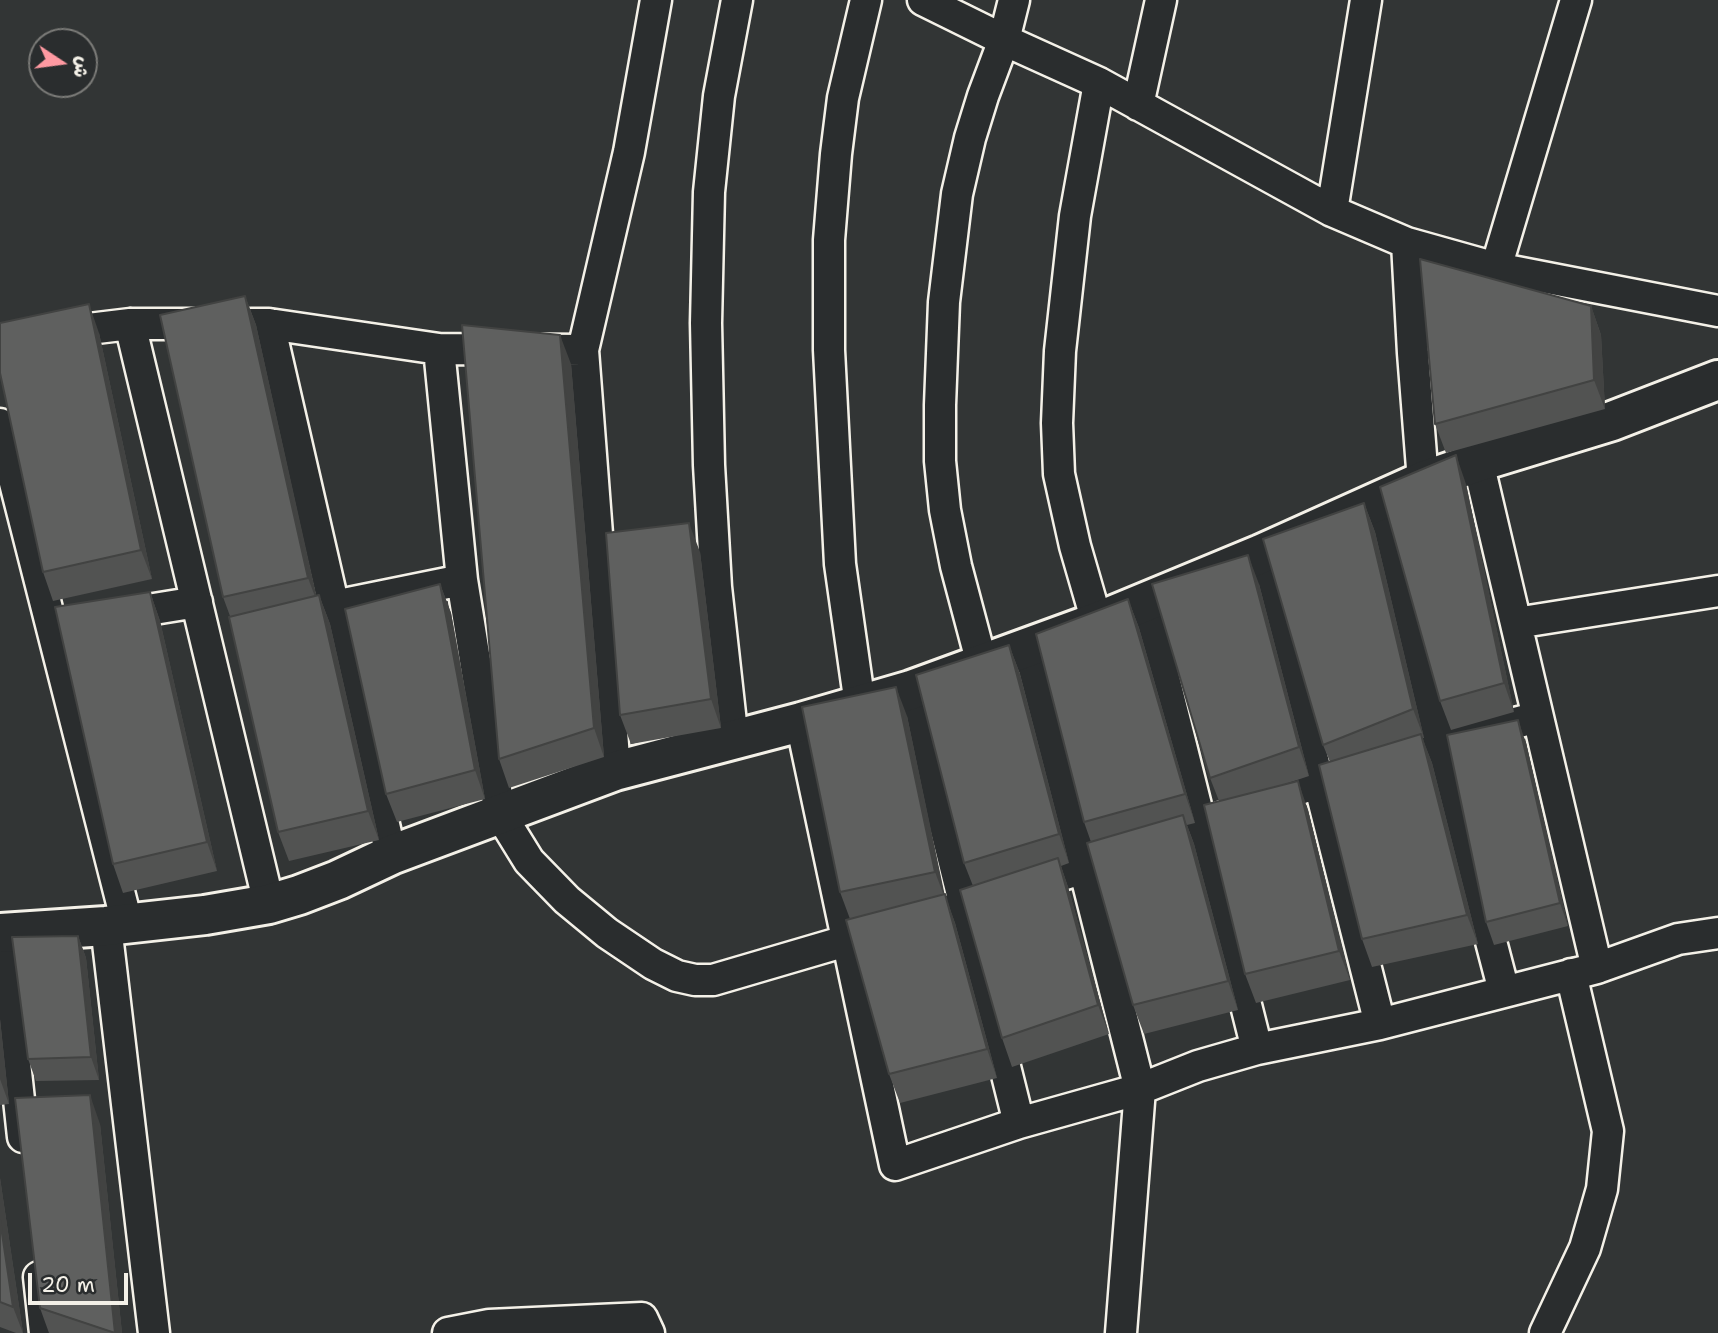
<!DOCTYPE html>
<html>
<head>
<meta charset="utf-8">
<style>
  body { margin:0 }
  #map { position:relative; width:1718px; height:1333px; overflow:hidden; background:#323535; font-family:"Shantell Sans","Playpen Sans Arabic",sans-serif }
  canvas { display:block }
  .north { position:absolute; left:28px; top:28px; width:70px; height:70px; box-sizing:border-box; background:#2a2d2e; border:2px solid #7b7b78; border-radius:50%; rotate:103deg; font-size:19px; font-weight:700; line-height:28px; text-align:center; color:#f4f1e8 }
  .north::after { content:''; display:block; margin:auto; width:24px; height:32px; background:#ff9aa2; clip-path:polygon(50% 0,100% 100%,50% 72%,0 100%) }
  .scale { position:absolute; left:28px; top:1273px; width:100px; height:32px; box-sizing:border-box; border:4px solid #f4f1e8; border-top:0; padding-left:9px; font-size:21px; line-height:24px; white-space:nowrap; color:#f4f1e8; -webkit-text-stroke:5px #2a2d2e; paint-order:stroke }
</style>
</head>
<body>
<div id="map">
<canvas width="1718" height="1333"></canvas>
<div class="north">ش</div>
<div class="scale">20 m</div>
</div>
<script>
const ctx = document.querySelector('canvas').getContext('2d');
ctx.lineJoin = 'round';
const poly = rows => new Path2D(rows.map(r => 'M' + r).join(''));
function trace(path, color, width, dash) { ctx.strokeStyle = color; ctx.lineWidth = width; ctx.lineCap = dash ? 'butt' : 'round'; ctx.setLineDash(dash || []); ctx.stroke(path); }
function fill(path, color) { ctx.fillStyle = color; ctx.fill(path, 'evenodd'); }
const minor = poly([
  [923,0,1004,40,1099,83,1332,211,1407,243,1496,268,1718,311],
  [1138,105,1161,0],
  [1332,211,1366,0],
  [1407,243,1413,353,1423,481],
  [1496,268,1576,0],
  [130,324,269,904],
  [251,324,269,324,439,349],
  [269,324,391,855],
  [0,343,14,338,130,324,201,324],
  [583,350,439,349,462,580,500,814,529,861,567,900,607,933,653,964,677,976,695,980,713,980,965,906,1084,868,1319,782,1439,743,1538,717],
  [0,424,127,923],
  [1478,462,1597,968],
  [1376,503,1504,991],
  [1261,554,1380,1024],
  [1145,602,1257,1049],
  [334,606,462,580],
  [117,615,197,602],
  [1097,622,1075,546,1059,474,1057,423,1060,351,1075,216,1099,83],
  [1516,623,1718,591],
  [1028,646,1140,1089,1121,1333],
  [982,664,956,566,945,510,940,461,940,405,944,302,957,194,970,138,983,96,1004,40,1014,0],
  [911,690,1019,1123],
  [860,705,840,564,829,350,829,240,836,154,843,98,866,0],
  [801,722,895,1165,1019,1123,1140,1089,1198,1066,1257,1049,1380,1024,1597,968,1678,939,1718,933],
  [733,741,716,587,709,465,706,323,709,192,719,96,737,0],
  [615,771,583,350,629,152,656,0],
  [106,926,154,1333],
  [1,932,23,1137],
  [39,1277,45,1333],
  [448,1333,489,1325,642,1318,649,1333],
  [1545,1333,1585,1248,1602,1189,1608,1131,1571,974]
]);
const tertiary = poly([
  [0,933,106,926,205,915,269,904,299,895,338,880,391,855,615,771,801,722,911,690,982,664,1097,622,1261,554,1423,481,1478,462,1612,421,1718,380]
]);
trace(minor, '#f4f1e8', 35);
trace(tertiary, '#f4f1e8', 44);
trace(minor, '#2a2d2e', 30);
trace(tertiary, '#2a2d2e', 38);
fill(poly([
  [245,296,256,325,316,596,319,595,330,624,379,840,289,861,278,832,230,616,223,597],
  [1591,306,1601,335,1605,409,1446,453,1435,424],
  [99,333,152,579,53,601,43,572],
  [571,364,604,757,509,788,499,759],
  [1466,484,1514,712,1451,730,1440,701],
  [1364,503,1375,532,1424,738,1422,738,1432,763,1478,944,1372,967,1362,939,1330,762,1323,745],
  [700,552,721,728,631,744,620,715],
  [440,584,451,613,485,799,397,822,386,794],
  [1259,584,1309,776,1282,785,1308,810,1350,980,1256,1003,1245,974,1219,801,1210,778],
  [150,592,160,621,217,871,123,893,113,864],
  [1128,599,1139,628,1195,823,1187,825,1194,844,1238,1010,1144,1034,1133,1005,1091,842,1084,822],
  [1009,645,1020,674,1069,863,1061,866,1068,887,1109,1034,1012,1067,1002,1038,973,886,964,863],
  [907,716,944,894,955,923,997,1078,900,1103,889,1074,850,919,840,892],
  [1526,743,1568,926,1494,945,1486,922],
  [78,936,86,958,99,1080,36,1081,28,1059],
  [0,1019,9,1104,0,1105],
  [100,1124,122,1333,49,1333,40,1308],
  [0,1178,23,1333,16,1333,0,1327]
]), '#525352');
fill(poly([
  [245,296,256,325,319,607,308,578],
  [89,304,99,333,152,579,141,550],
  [1591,306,1601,335,1605,409,1594,380],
  [560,335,571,364,604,757,594,728],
  [1456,455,1466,484,1514,712,1504,683],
  [1364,503,1375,532,1424,738,1413,709],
  [689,523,700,552,721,728,711,699],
  [1248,555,1259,584,1309,776,1299,747],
  [440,584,451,613,485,799,475,770],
  [150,592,160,621,217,871,207,842],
  [319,595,330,624,379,840,368,811],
  [1128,599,1139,628,1195,823,1185,794],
  [1009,645,1020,674,1069,863,1059,834],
  [896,687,907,716,946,901,935,872],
  [1518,720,1526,743,1568,926,1560,903],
  [1421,734,1432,763,1478,944,1467,915],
  [1298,781,1308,810,1350,980,1339,951],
  [1183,815,1194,844,1238,1010,1228,981],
  [1058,858,1068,887,1109,1034,1098,1005],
  [945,894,955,923,997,1078,987,1049],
  [78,936,86,958,99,1080,91,1057],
  [0,1019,9,1104,0,1079],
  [90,1095,100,1124,122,1333,115,1333],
  [0,1178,23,1333,13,1307,0,1220]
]), '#424342');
const building = poly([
  [1420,259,1591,306,1594,380,1435,424,1420,259],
  [245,296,308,578,223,597,160,315,245,296],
  [89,304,141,550,43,572,0,373,0,323,89,304],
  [462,325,560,335,594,728,499,759,462,325],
  [1456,455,1504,683,1440,701,1380,487,1456,455],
  [1364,503,1413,709,1323,745,1263,539,1364,503],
  [689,523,711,699,620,715,606,533,689,523],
  [1248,555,1299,747,1210,778,1152,584,1248,555],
  [440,584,475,770,386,794,345,609,440,584],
  [150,592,207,842,113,864,55,607,150,592],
  [319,595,368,811,278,832,229,617,319,595],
  [1128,599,1185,794,1084,822,1036,634,1128,599],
  [1009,645,1059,834,964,863,916,675,1009,645],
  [896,687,935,872,840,892,802,707,896,687],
  [1518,720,1560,903,1486,922,1447,735,1518,720],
  [1421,734,1467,915,1362,939,1319,765,1421,734],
  [1298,781,1339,951,1245,974,1204,805,1298,781],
  [1183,815,1228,981,1133,1005,1087,843,1183,815],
  [1058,858,1098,1005,1002,1038,960,890,1058,858],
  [945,894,987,1049,889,1074,846,920,945,894],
  [78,936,91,1057,28,1059,12,937,78,936],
  [90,1095,115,1333,40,1308,15,1098,90,1095],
  [0,1220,13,1307,0,1302,0,1220]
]);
fill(building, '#5f605f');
trace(building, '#424342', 2);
</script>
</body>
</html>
